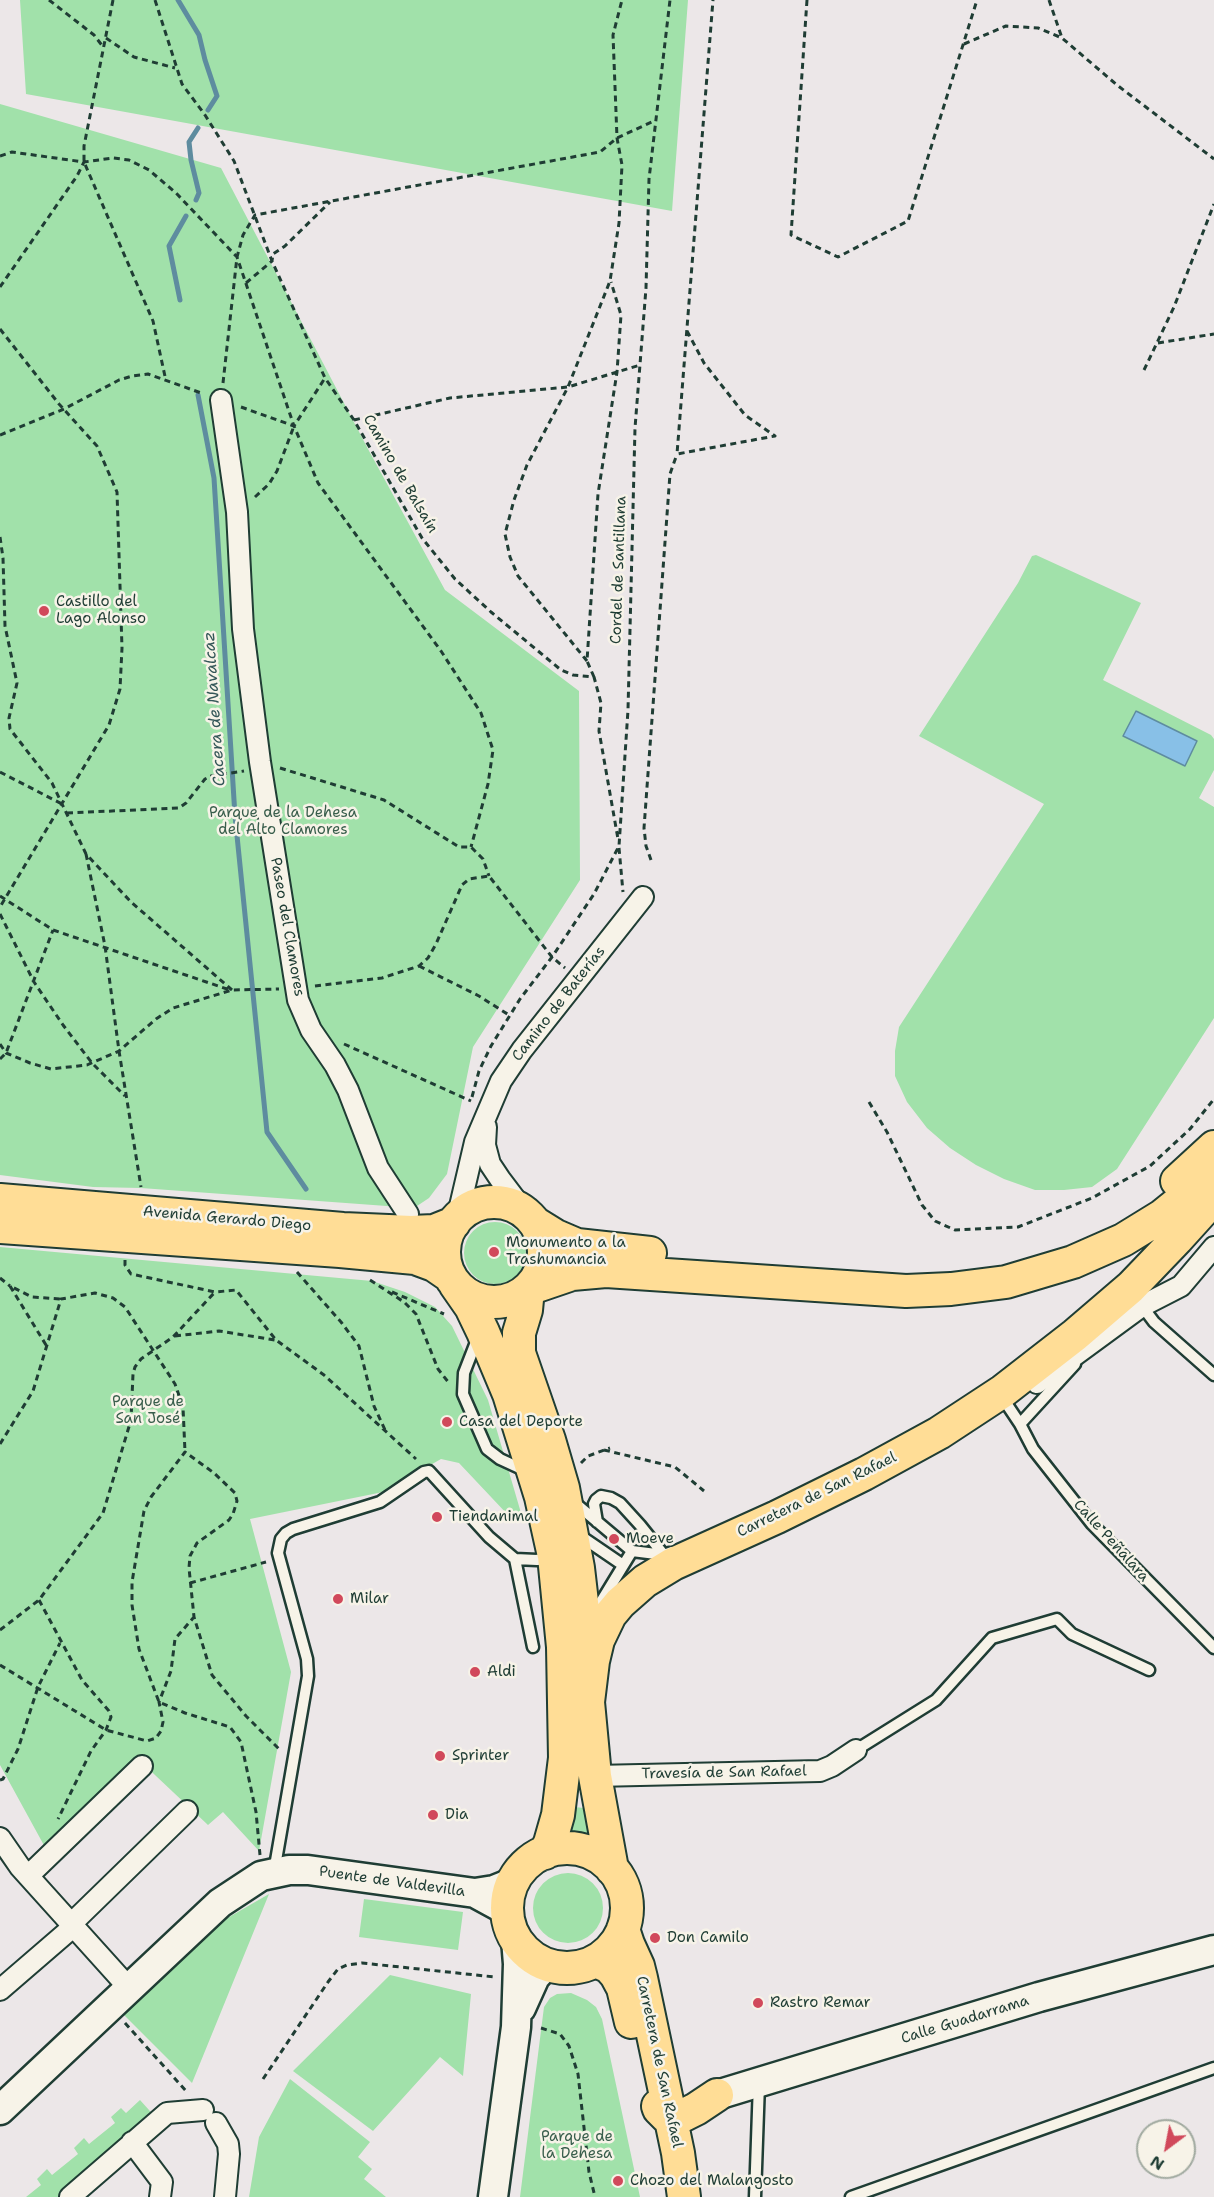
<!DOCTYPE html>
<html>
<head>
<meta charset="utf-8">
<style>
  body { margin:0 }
  #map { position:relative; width:1214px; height:2197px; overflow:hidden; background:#ece7e8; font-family:"Shantell Sans",sans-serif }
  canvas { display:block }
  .north { position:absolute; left:1136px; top:2119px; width:60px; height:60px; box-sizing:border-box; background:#f7f3e8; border:2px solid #a1aaa0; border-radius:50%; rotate:212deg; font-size:16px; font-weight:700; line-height:24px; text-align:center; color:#1f3d34 }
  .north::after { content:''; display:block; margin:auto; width:21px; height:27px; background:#d1495b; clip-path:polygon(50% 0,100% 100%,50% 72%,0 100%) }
</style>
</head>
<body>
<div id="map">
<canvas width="1214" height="2197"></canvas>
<div class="north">N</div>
</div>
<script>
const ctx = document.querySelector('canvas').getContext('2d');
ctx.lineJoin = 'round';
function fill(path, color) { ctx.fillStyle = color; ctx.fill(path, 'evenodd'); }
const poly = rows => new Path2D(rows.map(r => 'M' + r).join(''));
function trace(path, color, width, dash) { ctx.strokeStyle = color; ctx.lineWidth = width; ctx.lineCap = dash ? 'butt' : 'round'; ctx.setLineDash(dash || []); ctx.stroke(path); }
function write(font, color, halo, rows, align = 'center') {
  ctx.font = font + ' "Shantell Sans",sans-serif'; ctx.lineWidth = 5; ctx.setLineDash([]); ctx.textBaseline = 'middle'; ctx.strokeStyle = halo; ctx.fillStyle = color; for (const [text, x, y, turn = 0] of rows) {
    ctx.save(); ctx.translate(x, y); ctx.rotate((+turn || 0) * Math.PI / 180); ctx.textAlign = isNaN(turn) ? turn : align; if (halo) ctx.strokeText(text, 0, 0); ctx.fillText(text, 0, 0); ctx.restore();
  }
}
fill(poly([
  [20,0,688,0,672,211,26,94],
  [0,104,221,168,368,449,445,590,579,691,580,880,473,1047,447,1174,429,1198,414,1208,141,1188,93,1187,0,1175],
  [1036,555,1141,603,1103,680,1211,735,1214,739,1214,770,1199,798,1214,807,1214,1018,1117,1169,1092,1187,1064,1190,1035,1190,1004,1179,976,1165,950,1148,927,1128,907,1102,895,1076,895,1051,899,1027,1044,804,919,736,1018,583,1032,556],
  '464 1253a31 31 0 1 1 62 0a31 31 0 1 1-62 0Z',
  [0,1247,372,1281,405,1292,435,1307,452,1326,488,1400,521,1513,508,1515,459,1463,441,1459,383,1492,250,1519,291,1672,259,1851,223,1812,208,1825,138,1759,46,1849,0,1765],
  [574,1807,584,1808,590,1843,567,1839],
  '533 1908a35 35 0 1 1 70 0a35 35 0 1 1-70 0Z',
  [269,1894,192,2083,124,2015,217,1924],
  [364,1899,463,1912,458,1950,359,1937],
  [390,1975,471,1994,463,2076,440,2057,373,2131,293,2071],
  [571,1993,587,2000,596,2007,602,2019,640,2197,520,2197,544,2007,550,1998,557,1994],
  [290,2079,370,2142,358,2157,372,2169,364,2179,386,2197,249,2197,259,2137],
  [140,2100,158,2120,70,2197,26,2197,41,2185,37,2179,47,2169,52,2175,78,2154,74,2148,84,2138,89,2144,115,2123,111,2117,121,2108,126,2113]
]), '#a1e1aa');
const water = poly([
  [1136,711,1197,741,1185,766,1123,736,1136,711]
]);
fill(water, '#88c0e7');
trace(water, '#5e8c9f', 1.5);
trace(poly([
  [178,0,199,35,205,60,217,96,208,110],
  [196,200,199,193,191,160,189,142,198,128],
  [180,300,169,246,186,216],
  [198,395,214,478,235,816,267,1132,306,1189]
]), '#5e8c9f', 5);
const lane = poly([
  [1142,1306,1154,1322,1214,1375],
  [478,1337,464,1373,463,1394,487,1449,500,1459,526,1471],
  [1006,1403,1020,1424,1075,1364],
  [1020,1424,1033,1449,1092,1524,1214,1648],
  [575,1503,632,1551,664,1555,672,1552],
  [597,1522,594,1504,596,1500,601,1496,611,1498,620,1503,640,1525,664,1555],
  [579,1535,623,1565],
  [515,1559,537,1560,551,1557],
  [596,1610,632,1551],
  [856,1750,936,1700,992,1638,1057,1619,1072,1634,1149,1670],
  [274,1872,308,1676,307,1659,278,1553,281,1539,286,1533,293,1529,380,1502,424,1472,429,1471,489,1537,515,1559,533,1647],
  [755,2197,759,2083],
  [851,2197,1214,2068]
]);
const street = poly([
  [221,400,237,512,243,629,260,762,298,1000,311,1030,335,1065,348,1090,378,1168,408,1214],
  [486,1127,485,1145,490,1164,500,1179,528,1216],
  [457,1219,475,1142,501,1081,522,1050,643,897],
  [1037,1383,1142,1306,1181,1286,1214,1247],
  [595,1776,820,1771,832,1766,856,1750],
  [0,1838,20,1867,129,1988],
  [28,1876,142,1766],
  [70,1925,187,1811],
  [0,1990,73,1927],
  [216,2123,228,2144,229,2154,225,2197],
  [132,2142,162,2182,160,2197],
  [70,2197,167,2113,203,2110]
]);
const secondary = poly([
  [475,1893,508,1911],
  [521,2008,535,1977,547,1964],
  [717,2095,1039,1997,1214,1950],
  [0,2110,220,1903,261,1876,289,1870,308,1870,475,1893,494,1890,514,1882],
  [493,2197,516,2027,518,1964,516,1939]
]);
const primary = poly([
  [1177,1181,1214,1147],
  [0,1200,343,1229,411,1232,434,1231,454,1223],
  '444 1252a50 50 0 1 1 100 0a50 50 0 1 1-100 0Z',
  [535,1223,556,1236,577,1245,650,1253],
  [0,1227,340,1251,415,1258,434,1265,450,1276],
  [455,1284,471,1307,483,1332,509,1394,541,1497,554,1556,563,1647,565,1758,558,1815,550,1843,545,1853],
  [528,1289,572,1274,606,1271,906,1291,951,1289,1006,1282,1073,1262,1123,1240,1162,1216,1214,1174],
  [528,1289,526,1310,519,1333,519,1353,549,1440,563,1488,578,1568,585,1628,587,1659],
  '507 1908a60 60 0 1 1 120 0a60 60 0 1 1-120 0Z',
  [612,1869,595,1776,588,1702,593,1661,598,1640,610,1615,620,1603,645,1581,673,1564,777,1517,864,1474,939,1433,1003,1391,1075,1335,1131,1287,1177,1239,1214,1198],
  [623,1929,628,1944,638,1966,641,1978,678,2153,684,2197],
  [596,1961,609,1967,616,1975,623,1988,631,2022],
  [658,2106,659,2109,667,2117,680,2117,696,2109,717,2095]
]);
trace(lane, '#1f3d34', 15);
trace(street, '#1f3d34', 24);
trace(secondary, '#1f3d34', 33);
trace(primary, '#1f3d34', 36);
trace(poly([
  [49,0,94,35,104,48],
  [113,0,84,146,84,162,153,321,166,381],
  [155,0,182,84,205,115,234,161,272,261,325,378,354,420,422,538,455,579,491,612,561,670,573,675,594,677,601,703,599,731,618,839],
  [807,0,791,235,838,257,908,221,977,0],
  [1049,0,1062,38],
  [106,38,134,57,175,68],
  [964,44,1006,26,1038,28,1062,38,1117,85,1214,159],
  [0,156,12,152,84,162,113,158,129,160,149,170,176,193,237,257,294,426,318,483,441,651,481,713,493,750,488,784,471,847],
  [246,283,272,261,273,254,285,246,330,202],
  [0,287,77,176,84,162],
  [0,329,59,404,97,446,117,492,122,648,120,689,109,725,0,907],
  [687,331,704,363,745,415,775,436,677,454,713,0],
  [1158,343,1214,334],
  [1144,370,1174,307,1214,204],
  [223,383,237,257,243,235,255,215,600,152,617,138,656,120],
  [241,407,294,426,325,378],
  [354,420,450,398,568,387,640,365],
  [0,435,64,409,119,380,132,376,148,374,204,394],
  [255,497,269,484,277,471,294,426],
  [0,537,3,558,5,626,17,683,9,718,10,729,52,783,86,854,131,902,232,990],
  [587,661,518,576,510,557,505,534,514,500,527,465,568,387,610,281,619,223,622,165,617,138,613,35,622,0],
  [594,677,587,661,598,494,617,372,621,315,611,282],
  [280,768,384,800,459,847,471,847,483,859,489,876],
  [0,772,62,804],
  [67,813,179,808,186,803,205,779,211,776,244,771],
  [619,848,623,892],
  [86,854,105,946,119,1051,141,1187],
  [651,860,646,846,644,828,670,474,677,454],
  [0,896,53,930,230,990],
  [0,914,34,982,63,1025,92,1063,125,1096],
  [419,966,479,996,509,1015],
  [315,986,382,978,419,966,428,958,436,944,462,885,469,879,489,876,552,957,565,968],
  [0,1044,6,1053,30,1063,51,1069,87,1065,119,1051,156,1019,173,1008,232,990,279,989],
  [344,1044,471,1101],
  [0,1059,6,1053,53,930],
  [472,1097,479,1071,491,1046,520,999,552,957,594,894,619,846,628,710,635,428,646,288,649,179,670,0],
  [869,1102,887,1132,922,1205,935,1221,955,1230,1018,1227,1092,1198,1150,1166,1190,1129,1214,1099],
  [125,1260,125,1265,131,1274,215,1292,236,1290,276,1340,324,1375,416,1459],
  [297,1272,341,1322,359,1346,374,1406,385,1430],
  [0,1278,10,1286],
  [370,1280,404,1302,416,1314,438,1369,449,1383],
  [392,1292,444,1314],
  [175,1336,219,1331,275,1340],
  [46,1345,10,1286,32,1297,61,1299],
  [0,1444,33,1391,61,1299,95,1293,113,1298,125,1307,175,1384,183,1407,185,1452],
  [604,1450,675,1467,704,1491],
  [581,1463,588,1456,610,1448],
  [190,1583,266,1562],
  [39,1600,82,1680,109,1711,111,1717,106,1730,91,1751,58,1819],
  [0,1630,39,1600,103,1513,131,1420,133,1374,135,1367,141,1359,173,1337,215,1292],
  [0,1665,106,1730,147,1741,156,1738,161,1731,163,1722,159,1702,171,1671,175,1639,194,1617],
  [0,1780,3,1779,18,1749,38,1687,60,1643],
  [260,1855,256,1812,241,1742,230,1727,185,1713,159,1702,139,1649,132,1605,132,1582,144,1511,151,1497,185,1452,214,1473,235,1493,237,1501,233,1514,229,1520,197,1543,190,1556,189,1568,194,1617,212,1675,246,1716,280,1750],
  [125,2023,187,2092],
  [541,2028,560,2034,569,2046,578,2074,589,2172,595,2197],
  [263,2079,328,1982,338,1969,347,1965,362,1963,495,1977]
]), '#1f3d34', 3, [6, 4.5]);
trace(lane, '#f7f3e8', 10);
trace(street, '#f7f3e8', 20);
trace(secondary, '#f7f3e8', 28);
trace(primary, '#ffdd96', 32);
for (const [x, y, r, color] of [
  [44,611,6,"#d1495b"],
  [494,1252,6,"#d1495b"],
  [447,1422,6,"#d1495b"],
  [437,1517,6,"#d1495b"],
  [614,1539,6,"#d1495b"],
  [338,1599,6,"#d1495b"],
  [475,1672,6,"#d1495b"],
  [440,1756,6,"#d1495b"],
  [433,1815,6,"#d1495b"],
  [655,1938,6,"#d1495b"],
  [758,2003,6,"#d1495b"],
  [618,2181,6,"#d1495b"]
]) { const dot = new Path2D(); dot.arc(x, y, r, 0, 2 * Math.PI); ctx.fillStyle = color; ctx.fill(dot); trace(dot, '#f7f3e8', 2); }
write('15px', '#1f3d34', '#f7f3e8', [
  ["Camino de Balsaín",400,474,60],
  ["Cordel de Santillana",619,570,-88],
  ["Paseo del Clamores",287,927,80],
  ["Camino de Baterías",559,1004,-52],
  ["Avenida Gerardo Diego",227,1219,5],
  ["Carretera de San Rafael",817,1495,-26],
  ["Calle Peñalara",1111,1541,48],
  ["Travesía de San Rafael",724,1773,-1],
  ["Puente de Valdevilla",392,1882,8],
  ["Calle Guadarrama",965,2020,-17],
  ["Carretera de San Rafael",659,2062,78]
]);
write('15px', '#1f3d34', '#f7f3e8', [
  ["Castillo del",56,602],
  ["Lago Alonso",56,619],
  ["Monumento a la",506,1243],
  ["Trashumancia",506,1260],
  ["Casa del Deporte",459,1422],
  ["Tiendanimal",449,1517],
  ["Moeve",626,1539],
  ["Milar",350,1599],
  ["Aldi",487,1672],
  ["Sprinter",452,1756],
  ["Dia",445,1815],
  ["Don Camilo",667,1938],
  ["Rastro Remar",770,2003],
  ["Chozo del Malangosto",630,2181]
], 'left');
write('15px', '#395e4c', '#f7f3e8', [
  ["Parque de la Dehesa",283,813],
  ["del Alto Clamores",283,830],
  ["Parque de",148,1402],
  ["San José",148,1419],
  ["Parque de",577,2137],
  ["la Dehesa",577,2154]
]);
write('italic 16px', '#345758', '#f7f3e8', [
  ["Cacera de Navalcaz",215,709,-94]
]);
</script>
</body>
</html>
